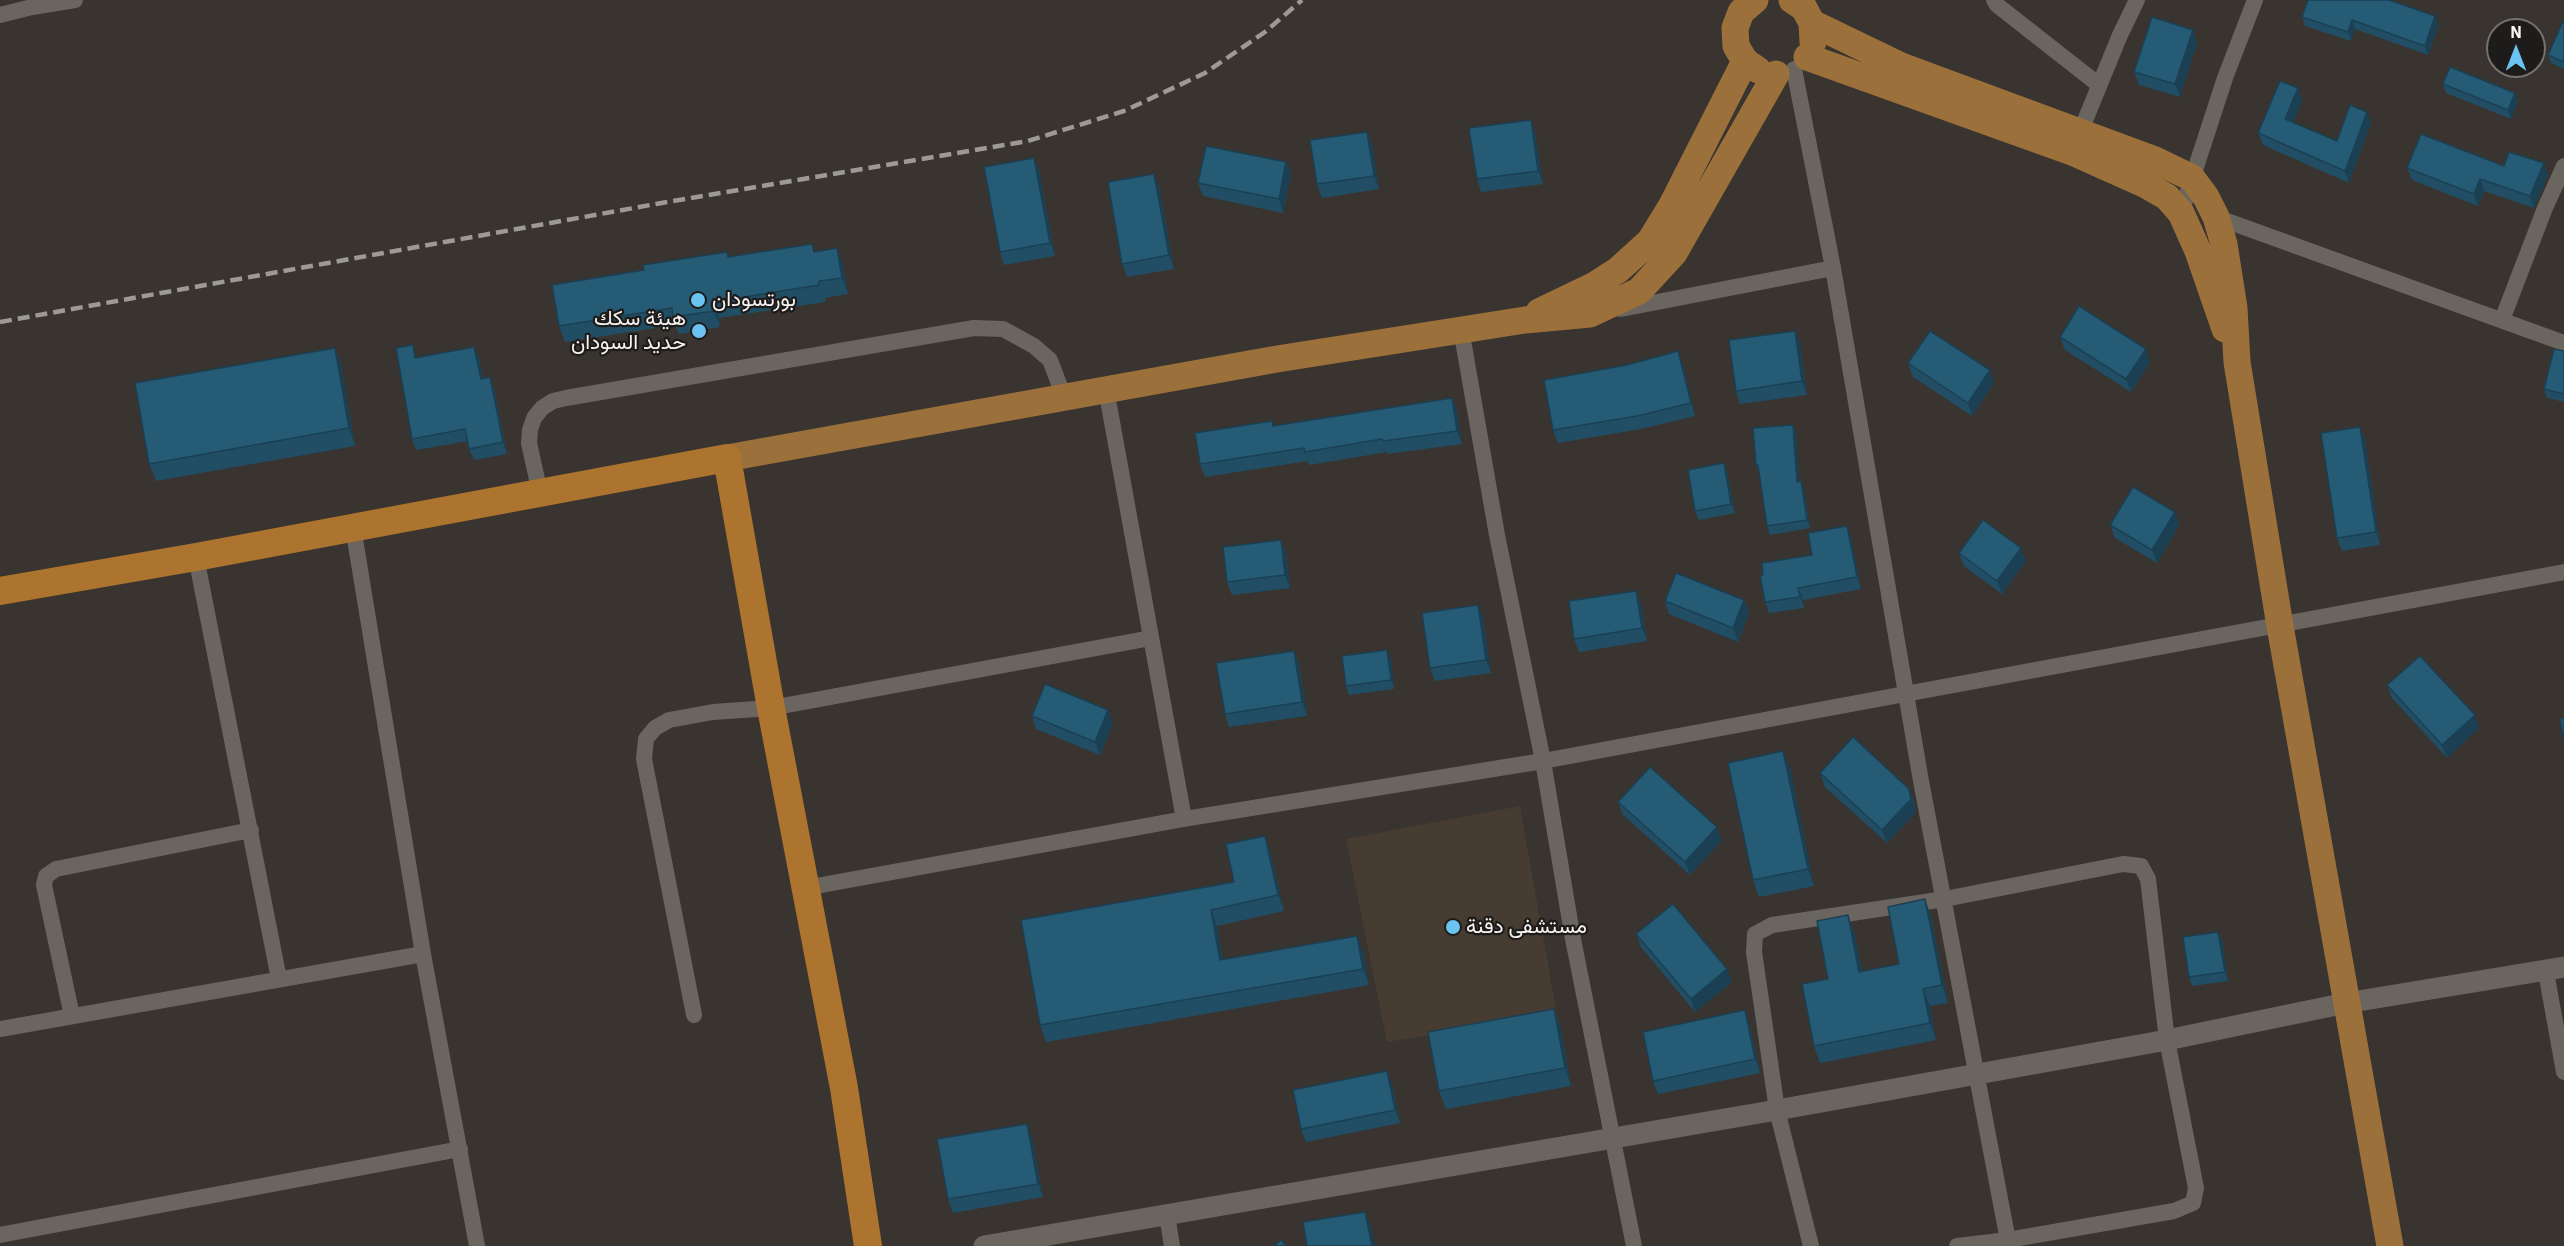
<!DOCTYPE html>
<html>
<head>
<meta charset="utf-8">
<style>
  body { margin:0 }
  #map { position:relative; width:2564px; height:1246px; overflow:hidden; background:#39342f; font-family:"IBM Plex Sans",sans-serif }
  canvas { display:block }
  .north { position:absolute; left:2486px; top:18px; width:60px; height:60px; box-sizing:border-box; background:#1e1c1a; border:2px solid #757270; border-radius:50%; rotate:0deg; font-size:16px; font-weight:700; line-height:24px; text-align:center; color:#f8f4f1 }
  .north::after { content:''; display:block; margin:auto; width:21px; height:27px; background:#6bc3f2; clip-path:polygon(50% 0,100% 100%,50% 72%,0 100%) }
</style>
</head>
<body>
<div id="map">
<canvas width="2564" height="1246"></canvas>
<div class="north">N</div>
</div>
<script>
const ctx = document.querySelector('canvas').getContext('2d');
ctx.lineJoin = 'round';
function fill(path, color) { ctx.fillStyle = color; ctx.fill(path, 'evenodd'); }
const poly = rows => new Path2D(rows.map(r => 'M' + r).join(''));
function trace(path, color, width, dash) { ctx.strokeStyle = color; ctx.lineWidth = width; ctx.lineCap = dash ? 'butt' : 'round'; ctx.setLineDash(dash || []); ctx.stroke(path); }
function write(font, color, halo, rows, align = 'center') {
  ctx.font = font + ' "IBM Plex Sans",Vazirmatn,sans-serif'; ctx.lineWidth = 4.5; ctx.setLineDash([]); ctx.textBaseline = 'middle'; ctx.strokeStyle = halo; ctx.fillStyle = color; for (const [text, x, y, turn = 0] of rows) {
    ctx.save(); ctx.translate(x, y); ctx.rotate((+turn || 0) * Math.PI / 180); ctx.textAlign = isNaN(turn) ? turn : align; if (halo) ctx.strokeText(text, 0, 0); ctx.fillText(text, 0, 0); ctx.restore();
  }
}
fill(poly([
  [1520,806,1557,1015,1387,1042,1346,839]
]), '#463c32');
trace(poly([
  [1994,0,1997,5,2099,85],
  [0,15,32,7,75,0],
  [1794,69,1833,268,1921,781,2009,1246],
  [2077,140,2120,35,2137,0],
  [2181,213,2225,78,2255,0],
  [2216,217,2564,343],
  [1621,309,1833,268],
  [2502,320,2545,208,2564,166],
  [1461,329,1497,535,1543,761,1573,939,1634,1246],
  [1106,389,1184,819],
  [540,493,529,443,530,430,534,418,542,408,553,401,566,398,974,328,1003,329,1034,346,1050,360,1064,397],
  [353,527,423,954,477,1246],
  [196,557,279,979],
  [805,888,1184,819,1543,761,2564,572],
  [2546,972,2564,1072],
  [694,1015,644,759,646,739,655,728,669,720,713,712,771,708,1151,638],
  [72,1016,44,885,46,876,56,869,251,830],
  [0,1029,423,954],
  [1167,1215,1172,1246],
  [0,1235,460,1149],
  [1811,1246,1777,1110,1754,952,1755,934,1772,925,1945,899,2123,864,2141,866,2148,879,2167,1040,2196,1188,2193,1203,2174,1211,2008,1240,1957,1246]
]), '#6b655f', 16);
trace(poly([
  [984,1246,1777,1110,2167,1040,2346,1003,2564,967]
]), '#6b655f', 21);
trace(poly([
  [1755,0,1741,12,1735,28,1736,46,1745,61,1758,70],
  [1792,0,1804,8,1812,23,1813,42],
  [1812,23,1901,66,2155,160,2192,178,2206,197,2216,217,2224,244,2234,308,2237,362,2280,626,2390,1246],
  [1807,57,2072,152,2146,185,2167,197,2181,213,2198,251,2225,329],
  [1539,312,1593,286,1618,270,1650,241,1672,205,1745,61],
  [727,458,1277,359,1525,320,1590,314,1639,291,1674,253,1776,74]
]), '#9c703a', 27);
trace(poly([
  [0,591,196,557,727,458,771,708,844,1088,868,1246]
]), '#ac742e', 28);
trace(poly([
  [0,322,656,204,1028,141,1124,111,1205,73,1265,32,1302,0]
]), '#9d9995', 4.5, [12, 6]);
fill(poly([
  [2302,17,2439,25,2428,55,2355,29,2351,41,2305,26],
  [2564,19,2564,69,2551,63,2548,55],
  [2193,30,2197,43,2180,97,2139,85,2134,72],
  [2443,84,2518,101,2511,119,2446,93],
  [2298,88,2302,100,2293,123,2337,141,2371,123,2349,183,2263,145,2258,133],
  [1531,120,1535,133,1543,184,1481,192,1477,179],
  [1367,132,1372,145,1379,189,1322,198,1317,184],
  [1034,158,1039,171,1055,256,1004,265,1000,252],
  [1286,162,1291,175,1283,213,1203,196,1198,183],
  [2504,166,2548,175,2534,208,2484,191,2478,206,2412,180,2407,168],
  [1159,187,1174,269,1127,277,1122,264],
  [837,248,843,265,848,294,825,298,825,302,719,318,720,327,679,334,675,325,565,342,559,326,729,257,815,252],
  [1795,331,1800,344,1807,395,1740,404,1736,391],
  [2060,337,2150,362,2131,392,2065,350],
  [474,347,479,358,483,379,494,389,507,454,474,460,469,449,468,441,416,450,412,439,417,357],
  [335,348,341,365,355,446,156,481,149,464],
  [2564,351,2564,402,2547,398,2544,389],
  [1908,363,1994,383,1972,416,1913,377],
  [1683,364,1695,416,1641,429,1558,443,1553,430],
  [1452,398,1457,411,1462,444,1387,454,1387,452,1309,465,1308,461,1205,477,1200,464,1274,426],
  [1793,425,1796,434,1799,481,1801,481,1804,490,1810,528,1770,535,1767,526,1759,474,1756,465],
  [2365,440,2380,545,2342,551,2337,538],
  [1724,463,1727,472,1735,513,1699,520,1695,511],
  [2175,512,2179,525,2157,563,2115,538,2110,525],
  [1851,538,1861,589,1803,600,1804,608,1769,613,1765,602,1812,555],
  [1281,540,1286,553,1290,588,1232,595,1227,582],
  [1959,553,2026,561,2002,594,1964,566],
  [1636,591,1641,604,1647,641,1579,652,1574,639],
  [1744,600,1749,613,1738,642,1669,614,1665,601],
  [1478,605,1483,618,1491,673,1435,681,1430,668],
  [1294,651,1299,664,1307,716,1229,727,1225,714],
  [1391,659,1394,689,1349,695,1346,686],
  [2387,685,2479,728,2447,758,2392,698],
  [1032,716,1113,723,1100,755,1036,729],
  [1790,768,1814,886,1759,897,1753,880],
  [1820,773,1909,789,1914,802,1916,812,1887,843,1825,787],
  [1618,802,1722,840,1690,875,1623,815],
  [1265,836,1270,852,1284,911,1217,926,1223,960,1363,952,1369,985,1046,1042,1040,1025,1234,882],
  [1925,899,1931,917,1948,1003,1930,1006,1936,1040,1820,1063,1814,1046,1828,979,1854,932,1862,971,1899,964],
  [2218,932,2222,940,2228,981,2192,986,2189,977],
  [1636,934,1732,982,1695,1012,1641,947],
  [1554,1009,1560,1026,1571,1086,1446,1109,1439,1091],
  [1745,1010,1749,1023,1760,1073,1658,1094,1653,1081],
  [1392,1084,1400,1123,1306,1142,1301,1129],
  [1032,1137,1043,1197,953,1213,948,1199]
]), '#214e65');
fill(poly([
  [2435,16,2439,25,2428,55,2425,46],
  [2352,20,2355,29,2351,41,2348,32],
  [2193,30,2197,43,2180,97,2175,84],
  [2298,88,2302,100,2290,131,2285,119],
  [2515,93,2518,101,2511,119,2508,110],
  [2367,112,2371,123,2349,183,2345,171],
  [1531,120,1535,133,1543,184,1538,171],
  [1367,132,1372,145,1379,189,1374,176],
  [1034,158,1039,171,1055,256,1050,243],
  [1286,162,1291,175,1283,213,1279,199],
  [2544,163,2548,175,2534,208,2530,196],
  [1154,174,1159,187,1174,269,1169,255],
  [2480,179,2484,191,2478,206,2474,194],
  [837,248,843,265,848,294,842,278],
  [713,302,719,318,720,327,714,311],
  [1795,331,1800,344,1807,395,1802,381],
  [474,347,479,358,485,390,481,379],
  [335,348,341,365,355,446,349,428],
  [2146,349,2150,362,2131,392,2126,379],
  [1678,351,1683,364,1695,416,1691,403],
  [1990,370,1994,383,1972,416,1968,403],
  [490,377,494,389,507,454,503,442],
  [1452,398,1457,411,1462,444,1457,431],
  [1793,425,1796,434,1800,491,1797,482],
  [2360,427,2365,440,2380,545,2376,532],
  [1724,463,1727,472,1735,513,1731,504],
  [1801,481,1804,490,1810,528,1807,520],
  [2175,512,2179,525,2157,563,2152,550],
  [1847,526,1851,538,1861,589,1857,577],
  [1281,540,1286,553,1290,588,1285,575],
  [2021,548,2026,561,2002,594,1997,581],
  [1798,588,1803,600,1804,608,1800,597],
  [1636,591,1641,604,1647,641,1642,628],
  [1744,600,1749,613,1738,642,1733,628],
  [1478,605,1483,618,1491,673,1486,660],
  [1387,650,1391,659,1394,689,1391,680],
  [1294,651,1299,664,1307,716,1302,702],
  [1108,710,1113,723,1100,755,1095,742],
  [2475,715,2479,728,2447,758,2442,745],
  [1783,751,1790,768,1814,886,1808,869],
  [1909,789,1914,802,1916,812,1887,843,1882,830],
  [1717,827,1722,840,1690,875,1685,862],
  [1265,836,1270,852,1284,911,1278,895],
  [1925,899,1931,917,1948,1003,1942,985],
  [1211,910,1217,926,1226,976,1220,960],
  [1848,915,1854,932,1866,989,1859,972],
  [2218,932,2222,940,2228,981,2225,972],
  [1357,936,1363,952,1369,985,1363,969],
  [1727,969,1732,982,1695,1012,1691,999],
  [1923,989,1930,1006,1936,1040,1930,1023],
  [1554,1009,1560,1026,1571,1086,1565,1068],
  [1745,1010,1749,1023,1760,1073,1755,1059],
  [1387,1071,1392,1084,1400,1123,1395,1110],
  [1027,1124,1032,1137,1043,1197,1038,1184],
  [1365,1212,1371,1227,1375,1246,1372,1246]
]), '#1b4053');
const building = poly([
  [2308,0,2389,0,2435,16,2425,46,2352,20,2348,32,2302,17,2308,0],
  [2152,17,2193,30,2175,84,2134,72,2152,17],
  [2564,19,2564,62,2548,55,2564,19],
  [2450,67,2515,93,2508,110,2443,84,2450,67],
  [2280,81,2298,88,2285,119,2337,141,2350,105,2367,112,2345,171,2258,133,2280,81],
  [1531,120,1538,171,1477,179,1469,128,1531,120],
  [1367,132,1374,176,1317,184,1310,140,1367,132],
  [2421,134,2504,166,2509,152,2544,163,2530,196,2480,179,2474,194,2407,168,2421,134],
  [1206,146,1286,162,1279,199,1198,183,1206,146],
  [1034,158,1050,243,1000,252,984,167,1034,158],
  [1154,174,1169,255,1122,264,1108,182,1154,174],
  [812,244,814,252,837,248,842,278,819,281,819,285,713,302,714,311,673,317,672,308,559,326,552,285,644,270,643,265,727,252,728,257,812,244],
  [2079,306,2146,349,2126,379,2060,337,2079,306],
  [1795,331,1802,381,1736,391,1729,340,1795,331],
  [1930,331,1990,370,1968,403,1908,363,1930,331],
  [413,345,415,358,474,347,481,379,490,377,503,442,469,449,465,429,412,439,396,348,413,345],
  [335,348,349,428,149,464,135,383,335,348],
  [2554,349,2564,351,2564,394,2544,389,2554,349],
  [1678,351,1691,403,1637,416,1553,430,1544,380,1627,365,1678,351],
  [1452,398,1457,431,1383,441,1382,439,1305,452,1304,448,1200,464,1195,433,1272,421,1273,426,1452,398],
  [1793,425,1797,482,1801,481,1807,520,1767,526,1758,465,1756,465,1753,428,1793,425],
  [2360,427,2376,532,2337,538,2321,433,2360,427],
  [1724,463,1731,504,1695,511,1688,470,1724,463],
  [2133,487,2175,512,2152,550,2110,525,2133,487],
  [1983,520,2021,548,1997,581,1959,553,1983,520],
  [1847,526,1857,577,1798,588,1800,597,1765,602,1760,575,1763,575,1762,563,1812,555,1808,533,1847,526],
  [1281,540,1285,575,1227,582,1223,547,1281,540],
  [1676,573,1744,600,1733,628,1665,601,1676,573],
  [1636,591,1642,628,1574,639,1569,601,1636,591],
  [1478,605,1486,660,1430,668,1422,613,1478,605],
  [1387,650,1391,680,1346,686,1342,656,1387,650],
  [1294,651,1302,702,1225,714,1216,663,1294,651],
  [2420,656,2475,715,2442,745,2387,685,2420,656],
  [1045,684,1108,710,1095,742,1032,716,1045,684],
  [2564,718,2564,742,2560,719,2564,718],
  [1853,737,1909,789,1911,799,1882,830,1820,773,1853,737],
  [1783,751,1808,869,1753,880,1728,763,1783,751],
  [1650,767,1717,827,1685,862,1618,802,1650,767],
  [1265,836,1278,895,1211,910,1220,960,1357,936,1363,969,1040,1025,1021,920,1234,882,1226,844,1265,836],
  [1925,899,1942,985,1923,989,1930,1023,1814,1046,1802,984,1828,979,1817,921,1848,915,1859,972,1899,964,1888,907,1925,899],
  [1673,904,1727,969,1691,999,1636,934,1673,904],
  [2218,932,2225,972,2189,977,2183,937,2218,932],
  [1554,1009,1565,1068,1439,1091,1428,1032,1554,1009],
  [1745,1010,1755,1059,1653,1081,1643,1032,1745,1010],
  [1387,1071,1395,1110,1301,1129,1293,1090,1387,1071],
  [1027,1124,1038,1184,948,1199,937,1139,1027,1124],
  [1365,1212,1372,1246,1307,1246,1303,1222,1365,1212],
  [1281,1240,1286,1246,1274,1246,1281,1240]
]);
fill(building, '#265b76');
trace(building, '#1b4053', 1.5);
for (const [x, y, r, color] of [
  [698,300,8,"#6bc3f2"],
  [699,331,8,"#6bc3f2"],
  [1453,927,8,"#6bc3f2"]
]) { const dot = new Path2D(); dot.arc(x, y, r, 0, 2 * Math.PI); ctx.fillStyle = color; ctx.fill(dot); trace(dot, '#1e1c1a', 2); }
write('21px', '#f8f4f1', '#1e1c1a', [
  ["بورتسودان",712,300],
  ["هيئة سكك",686,319,"right"],
  ["حديد السودان",686,343,"right"],
  ["مستشفى دقنة",1466,927]
], 'left');
</script>
</body>
</html>
